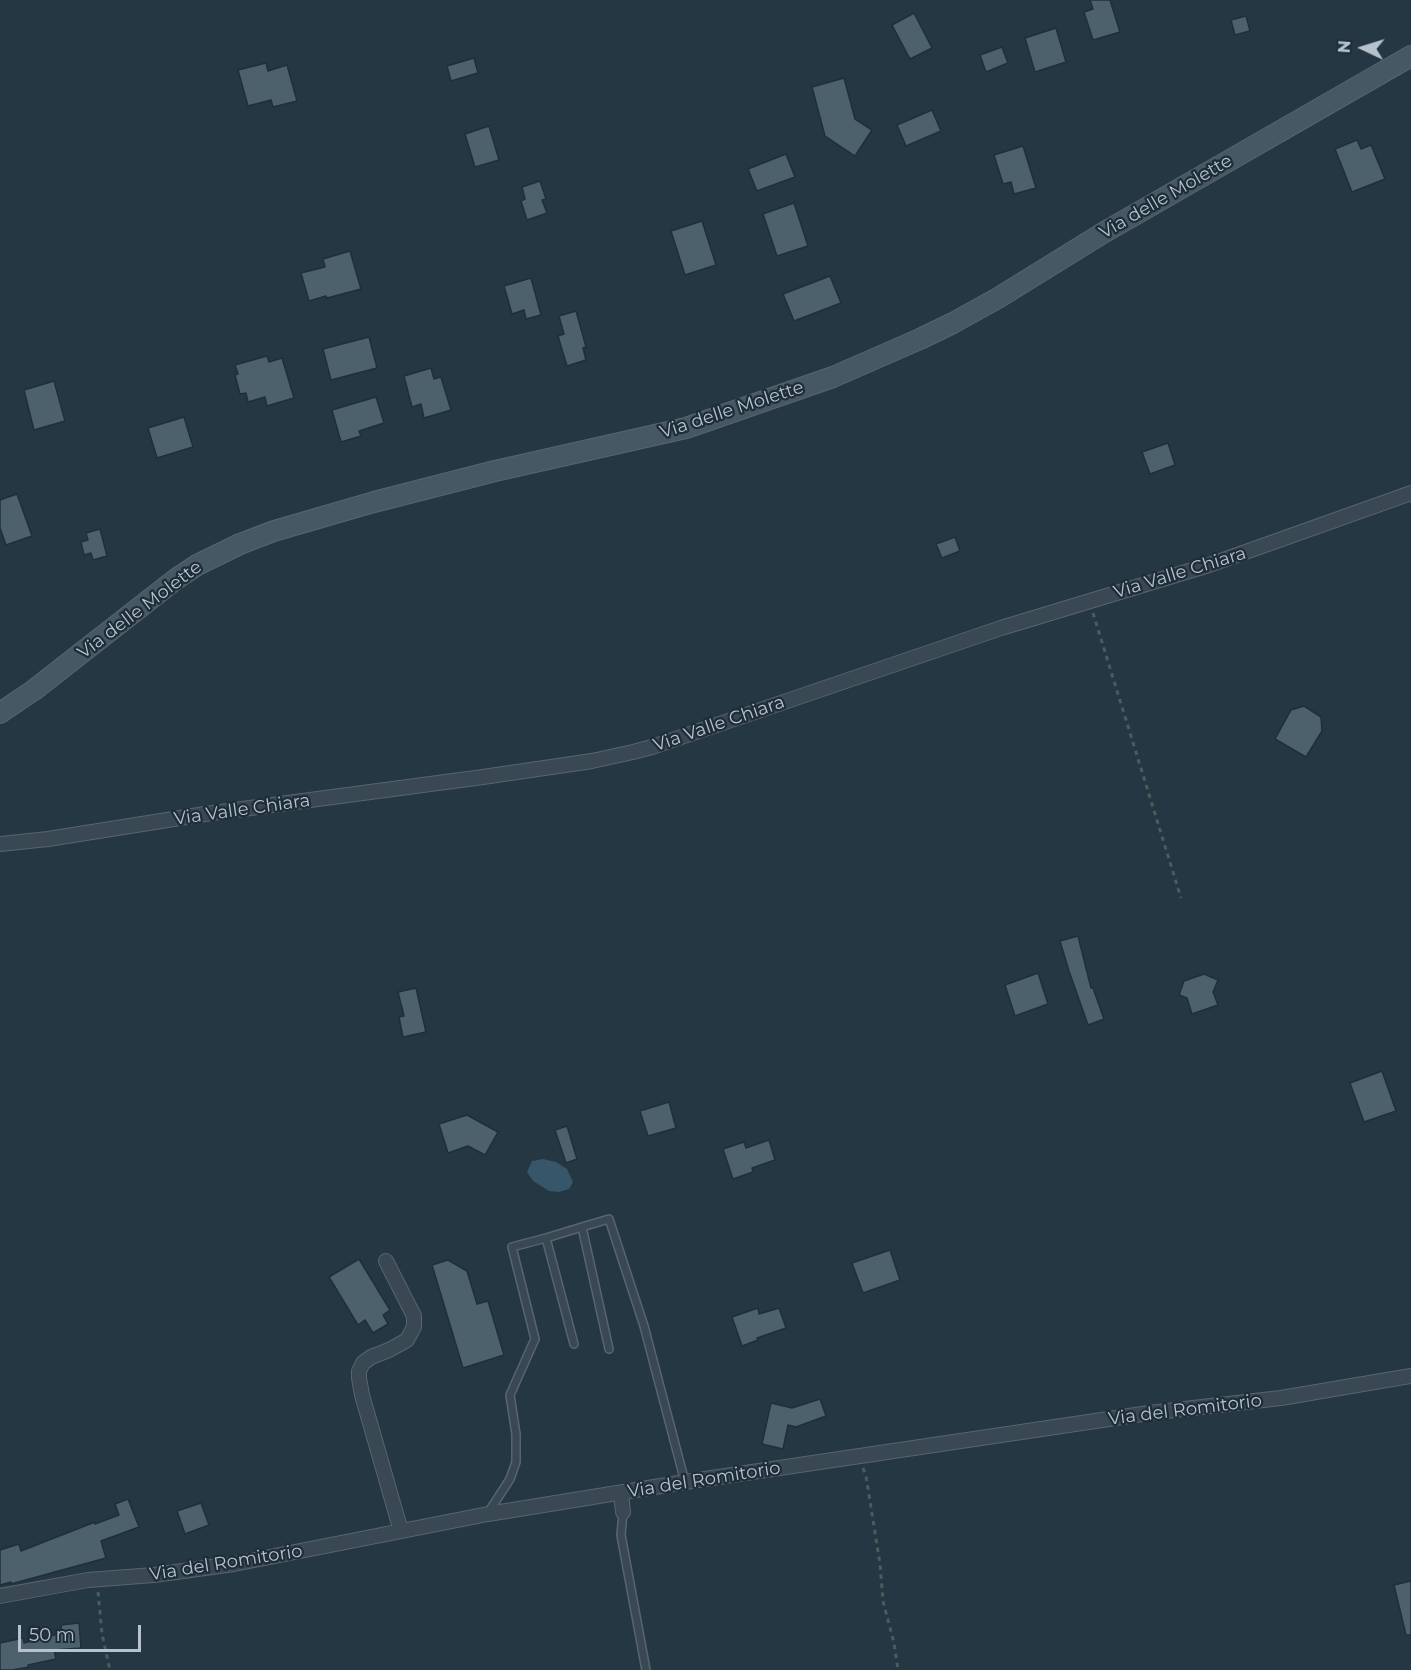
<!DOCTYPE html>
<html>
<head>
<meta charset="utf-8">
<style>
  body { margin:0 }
  #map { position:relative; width:1411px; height:1670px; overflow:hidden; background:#253742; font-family:Montserrat,sans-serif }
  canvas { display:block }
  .north { position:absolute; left:1333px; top:18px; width:60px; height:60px; -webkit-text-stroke:4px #1e2d37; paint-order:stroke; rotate:274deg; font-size:16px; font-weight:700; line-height:24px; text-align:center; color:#b6c2cc }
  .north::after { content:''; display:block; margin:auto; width:21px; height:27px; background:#b6c2cc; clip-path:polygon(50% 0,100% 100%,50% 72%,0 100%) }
  .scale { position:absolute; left:18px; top:1625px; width:123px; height:27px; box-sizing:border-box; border:3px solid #b6c2cc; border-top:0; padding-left:8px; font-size:18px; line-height:21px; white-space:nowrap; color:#b6c2cc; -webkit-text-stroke:4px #1e2d37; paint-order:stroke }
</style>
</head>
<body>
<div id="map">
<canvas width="1411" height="1670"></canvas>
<div class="north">N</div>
<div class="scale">50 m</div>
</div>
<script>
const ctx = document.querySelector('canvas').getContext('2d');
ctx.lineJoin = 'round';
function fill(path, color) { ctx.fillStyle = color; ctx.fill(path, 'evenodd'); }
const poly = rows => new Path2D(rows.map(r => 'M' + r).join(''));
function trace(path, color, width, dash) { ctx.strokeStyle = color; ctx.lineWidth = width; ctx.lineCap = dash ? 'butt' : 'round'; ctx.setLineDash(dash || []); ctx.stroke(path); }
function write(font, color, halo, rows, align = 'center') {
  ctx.font = font + ' Montserrat,sans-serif'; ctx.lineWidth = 4.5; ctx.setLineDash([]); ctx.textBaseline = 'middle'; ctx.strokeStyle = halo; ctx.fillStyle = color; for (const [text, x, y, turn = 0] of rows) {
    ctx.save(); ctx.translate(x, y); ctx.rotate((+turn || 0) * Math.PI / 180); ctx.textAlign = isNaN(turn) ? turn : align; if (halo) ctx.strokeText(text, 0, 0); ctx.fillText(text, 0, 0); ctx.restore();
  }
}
fill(poly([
  [543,1159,556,1162,567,1169,573,1182,569,1189,559,1192,549,1191,533,1181,527,1172,532,1161]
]), '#38566a');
const building = poly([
  [1090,0,1110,0,1120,32,1093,40,1084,12,1093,9,1090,0],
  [914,13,932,48,910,59,892,25,914,13],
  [1246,16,1250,31,1235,35,1231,20,1246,16],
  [1056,28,1066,62,1035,72,1025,38,1056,28],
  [1002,47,1008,63,986,72,980,55,1002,47],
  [474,58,478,73,451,81,447,66,474,58],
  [266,63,268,71,287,65,297,101,273,107,271,100,248,106,238,70,266,63],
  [844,78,855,119,872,130,855,156,825,136,812,87,844,78],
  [932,110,941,131,906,146,897,125,932,110],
  [489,126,499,160,475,167,465,134,489,126],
  [1357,140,1361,149,1371,145,1385,179,1352,192,1335,149,1357,140],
  [1023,146,1036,188,1014,194,1011,182,1003,184,994,155,1023,146],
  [786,154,795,177,757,191,748,169,786,154],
  [540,181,546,199,542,200,547,213,527,220,521,201,525,199,522,187,540,181],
  [794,203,808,246,777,256,763,214,794,203],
  [702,221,716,265,685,275,671,231,702,221],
  [350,251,361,289,327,298,326,296,309,301,301,273,325,267,323,259,350,251],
  [830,276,841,303,794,321,783,294,830,276],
  [531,278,541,315,526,319,524,310,512,314,504,286,531,278],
  [576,311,586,347,583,348,586,360,567,366,558,336,564,334,559,316,576,311],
  [369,337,377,368,331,380,323,349,369,337],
  [267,356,269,362,282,358,294,398,267,406,265,397,248,402,246,393,240,394,235,375,238,374,235,365,267,356],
  [431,368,434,379,441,377,451,410,424,418,421,404,412,407,404,376,431,368],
  [54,381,65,421,34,430,24,390,54,381],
  [376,397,384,423,359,431,361,436,341,442,332,410,376,397],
  [184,417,193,447,157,458,148,428,184,417],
  [1168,443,1175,465,1150,474,1142,452,1168,443],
  [17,494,32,536,6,545,0,528,0,500,17,494],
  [100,529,107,556,93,560,91,553,84,555,81,542,88,540,86,533,100,529],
  [955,537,960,551,942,558,936,544,955,537],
  [1304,706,1321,717,1322,731,1306,757,1275,739,1291,710,1304,706],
  [1078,936,1091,988,1093,988,1104,1019,1088,1025,1069,971,1060,941,1078,936],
  [1038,973,1048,1004,1015,1016,1005,985,1038,973],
  [1204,974,1218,980,1213,992,1218,1005,1192,1014,1187,998,1179,995,1184,981,1204,974],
  [416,988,426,1032,403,1037,399,1017,404,1016,398,992,416,988],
  [1382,1071,1396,1111,1364,1122,1350,1083,1382,1071],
  [669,1102,676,1128,648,1136,640,1111,669,1102],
  [467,1115,498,1132,485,1155,468,1146,448,1153,439,1124,467,1115],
  [567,1126,577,1159,566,1163,555,1130,567,1126],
  [769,1140,775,1160,752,1168,753,1172,733,1179,723,1149,744,1142,746,1148,769,1140],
  [890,1250,900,1280,863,1293,852,1263,890,1250],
  [359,1259,390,1310,383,1315,388,1324,373,1333,365,1320,358,1325,329,1277,359,1259],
  [448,1260,467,1271,477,1304,488,1301,504,1355,463,1368,432,1265,448,1260],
  [758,1308,759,1314,779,1308,786,1328,757,1338,758,1340,742,1346,732,1317,758,1308],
  [820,1399,826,1416,796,1427,788,1425,783,1449,762,1444,771,1403,792,1408,820,1399],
  [128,1499,139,1527,101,1541,106,1558,11,1584,11,1582,0,1585,0,1550,19,1544,21,1551,95,1522,95,1524,119,1515,115,1504,128,1499],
  [201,1503,209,1525,185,1534,177,1511,201,1503],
  [1411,1581,1411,1635,1406,1635,1394,1585,1411,1581],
  [79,1623,81,1648,54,1650,56,1659,28,1665,29,1667,12,1670,0,1670,0,1643,23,1638,24,1643,62,1633,61,1625,79,1623]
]);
fill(building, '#4d616d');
trace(building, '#202f39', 1.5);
const lane = poly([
  [546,1238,582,1227],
  [609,1349,582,1227,609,1219,644,1326,685,1482],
  [623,1512,621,1535,646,1670],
  [488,1513,510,1479,516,1462,516,1434,510,1395,535,1339,512,1247,546,1238,574,1344]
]);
const street = poly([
  [0,844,48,839,205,814,483,777,592,761,633,752,652,747,1001,628,1209,565,1411,493],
  [386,1261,414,1316,414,1327,407,1340,389,1350,371,1357,363,1363,359,1371,359,1378,362,1395,401,1531],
  [621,1493,623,1512],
  [0,1596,88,1580,154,1575,234,1564,488,1514,685,1482,1149,1413,1281,1398,1411,1376]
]);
const secondary = poly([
  [0,713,34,690,176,579,197,565,240,544,274,531,374,502,495,471,686,428,833,377,920,339,953,323,998,298,1103,233,1411,56]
]);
trace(lane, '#57656f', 10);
trace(street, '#57656f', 16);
trace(secondary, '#57656f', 22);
trace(poly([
  [1093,613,1181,898],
  [863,1468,866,1476,880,1564,883,1601,894,1643,898,1670],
  [98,1592,102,1634,110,1670]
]), '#455f5d', 3, [4.5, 4.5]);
trace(lane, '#394852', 7);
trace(street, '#394852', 14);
trace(secondary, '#475865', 20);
write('18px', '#b6c2cc', '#1e2d37', [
  ["Via delle Molette",1166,197,-30],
  ["Via delle Molette",732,410,-18],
  ["Via Valle Chiara",1180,573,-17],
  ["Via delle Molette",140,610,-37],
  ["Via Valle Chiara",719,724,-19],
  ["Via Valle Chiara",242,810,-8],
  ["Via del Romitorio",1185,1410,-7],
  ["Via del Romitorio",704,1480,-9],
  ["Via del Romitorio",226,1563,-9]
]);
</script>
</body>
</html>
